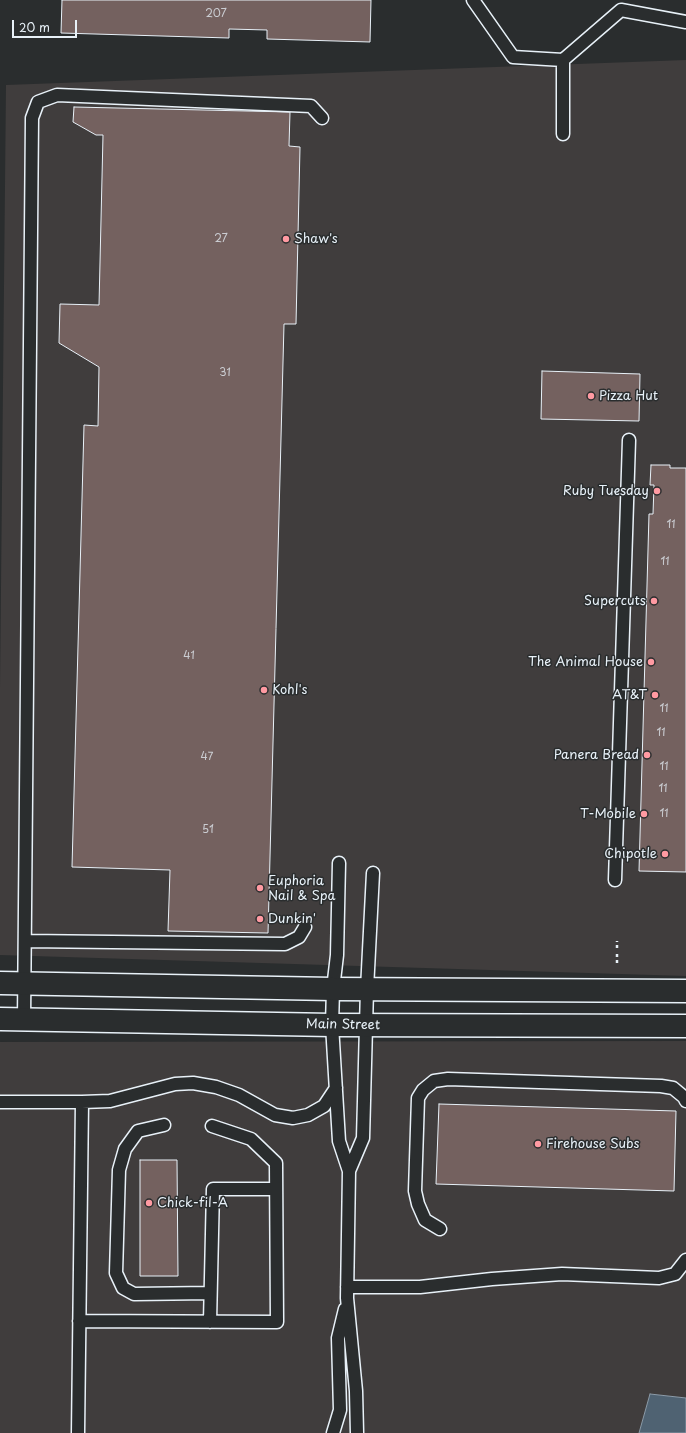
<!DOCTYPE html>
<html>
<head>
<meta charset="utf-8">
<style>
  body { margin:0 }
  #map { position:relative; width:686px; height:1433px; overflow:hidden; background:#2a2d2e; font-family:"Playpen Sans",sans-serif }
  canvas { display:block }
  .scale { position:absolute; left:12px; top:20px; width:65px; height:18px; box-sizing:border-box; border:2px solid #e8f1f8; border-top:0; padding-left:5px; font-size:12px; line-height:14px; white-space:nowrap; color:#e8f1f8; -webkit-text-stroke:3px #2a2d2e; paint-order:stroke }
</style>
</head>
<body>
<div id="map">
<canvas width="686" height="1433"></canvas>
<div class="scale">20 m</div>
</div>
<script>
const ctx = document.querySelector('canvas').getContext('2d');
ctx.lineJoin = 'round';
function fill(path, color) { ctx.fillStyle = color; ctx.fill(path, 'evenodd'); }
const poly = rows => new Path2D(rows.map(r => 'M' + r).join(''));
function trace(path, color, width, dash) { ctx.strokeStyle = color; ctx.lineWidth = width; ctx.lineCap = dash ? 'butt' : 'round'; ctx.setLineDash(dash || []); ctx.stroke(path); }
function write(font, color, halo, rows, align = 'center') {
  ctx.font = font + ' "Playpen Sans",sans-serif'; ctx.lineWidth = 3; ctx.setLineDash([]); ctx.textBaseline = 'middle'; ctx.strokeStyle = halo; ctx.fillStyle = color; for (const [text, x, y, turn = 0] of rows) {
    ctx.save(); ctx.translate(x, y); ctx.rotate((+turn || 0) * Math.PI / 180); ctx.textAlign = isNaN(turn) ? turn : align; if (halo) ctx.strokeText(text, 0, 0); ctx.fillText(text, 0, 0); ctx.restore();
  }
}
fill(poly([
  [686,60,686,976,0,955,0,687,6,85],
  [686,1041,686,1398,650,1394,639,1433,0,1433,0,1042]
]), '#403d3d');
const water = poly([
  [650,1394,686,1398,686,1433,639,1433,650,1394]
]);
fill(water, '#4f6272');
trace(water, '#8c9ba8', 1);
const building = poly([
  [62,0,371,0,370,42,267,39,267,30,229,29,229,38,61,33,62,0],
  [74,107,290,112,289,146,300,147,296,324,284,324,268,933,168,931,170,870,72,867,84,425,98,426,99,367,59,343,60,304,99,305,103,135,96,135,73,122,74,107],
  [542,371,640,374,639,421,541,419,542,371],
  [651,465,670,465,670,468,686,468,686,872,639,871,649,514,653,514,654,485,650,485,651,465],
  [439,1104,676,1111,674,1191,436,1184,439,1104],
  [140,1160,177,1160,178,1276,140,1276,140,1160]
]);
fill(building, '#74615f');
trace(building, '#e8f1f8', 1);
const service = poly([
  [473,0,513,57,563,60],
  [563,134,563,60,621,10,686,22],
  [339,863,337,955,333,989,332,1025,339,1141,349,1171,347,1298,356,1391,357,1433],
  [615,880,629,440],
  [26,941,285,944,299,937,305,927],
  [24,1019,32,118,38,102,57,95,311,106,322,118],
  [0,1102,82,1102,110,1101,175,1084,193,1083,216,1087,239,1095,275,1115,293,1118,308,1115,324,1106,336,1088],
  [164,1125,138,1131,125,1149,119,1170,116,1273,123,1288,134,1294,210,1293],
  [349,1171,363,1138,367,989,373,873],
  [440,1229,425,1220,418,1204,415,1191,418,1098,423,1090,434,1081,448,1079,661,1086,673,1088,684,1097,686,1101],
  [347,1287,420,1287,492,1279,562,1274,659,1278,675,1274,686,1260],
  [79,1321,277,1322,276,1163,251,1139,212,1126],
  [210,1322,213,1189,276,1189],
  [78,1433,82,1102],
  [333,1433,340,1410,338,1338,345,1309]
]);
const secondary = poly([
  [0,983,333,989,686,991],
  [0,1019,332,1025,686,1026]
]);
trace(service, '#e8f1f8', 15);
trace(secondary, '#e8f1f8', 25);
trace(poly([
  [617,948,617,941],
  [617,963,617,954]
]), '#e8f1f8', 2.5, [3, 3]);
trace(service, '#2a2d2e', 12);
trace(secondary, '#2a2d2e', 22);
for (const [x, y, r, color] of [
  [286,239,4,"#ff9aa2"],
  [591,396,4,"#ff9aa2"],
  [657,491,4,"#ff9aa2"],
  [654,601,4,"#ff9aa2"],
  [651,662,4,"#ff9aa2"],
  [264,690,4,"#ff9aa2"],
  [655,695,4,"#ff9aa2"],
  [647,755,4,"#ff9aa2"],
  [644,814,4,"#ff9aa2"],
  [665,854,4,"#ff9aa2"],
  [260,888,4,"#ff9aa2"],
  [260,919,4,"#ff9aa2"],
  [538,1144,4,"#ff9aa2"],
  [149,1203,4,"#ff9aa2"]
]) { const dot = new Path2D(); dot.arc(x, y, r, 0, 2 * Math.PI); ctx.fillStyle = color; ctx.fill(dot); trace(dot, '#2a2d2e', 1.5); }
write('11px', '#cbcdd2', null, [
  ["207",216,14],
  ["27",221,239],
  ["31",225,373],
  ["11",671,525],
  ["11",665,562],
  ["41",189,656],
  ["11",664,709],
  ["11",661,733],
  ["47",207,757],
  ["11",664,767],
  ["11",663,789],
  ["11",664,814],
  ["51",208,830]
]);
write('13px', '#e8f1f8', '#2a2d2e', [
  ["Shaw's",294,239],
  ["Pizza Hut",599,396],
  ["Ruby Tuesday",649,491,"right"],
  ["Supercuts",646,601,"right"],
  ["The Animal House",643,662,"right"],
  ["Kohl's",272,690],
  ["AT&T",647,695,"right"],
  ["Panera Bread",639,755,"right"],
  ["T-Mobile",636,814,"right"],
  ["Chipotle",657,854,"right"],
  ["Euphoria",268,881],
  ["Nail & Spa",268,896],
  ["Dunkin'",268,919],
  ["Firehouse Subs",546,1144],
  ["Chick-fil-A",157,1203]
], 'left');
write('13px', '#e8f1f8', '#2a2d2e', [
  ["Main Street",343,1025,1]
]);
</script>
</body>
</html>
